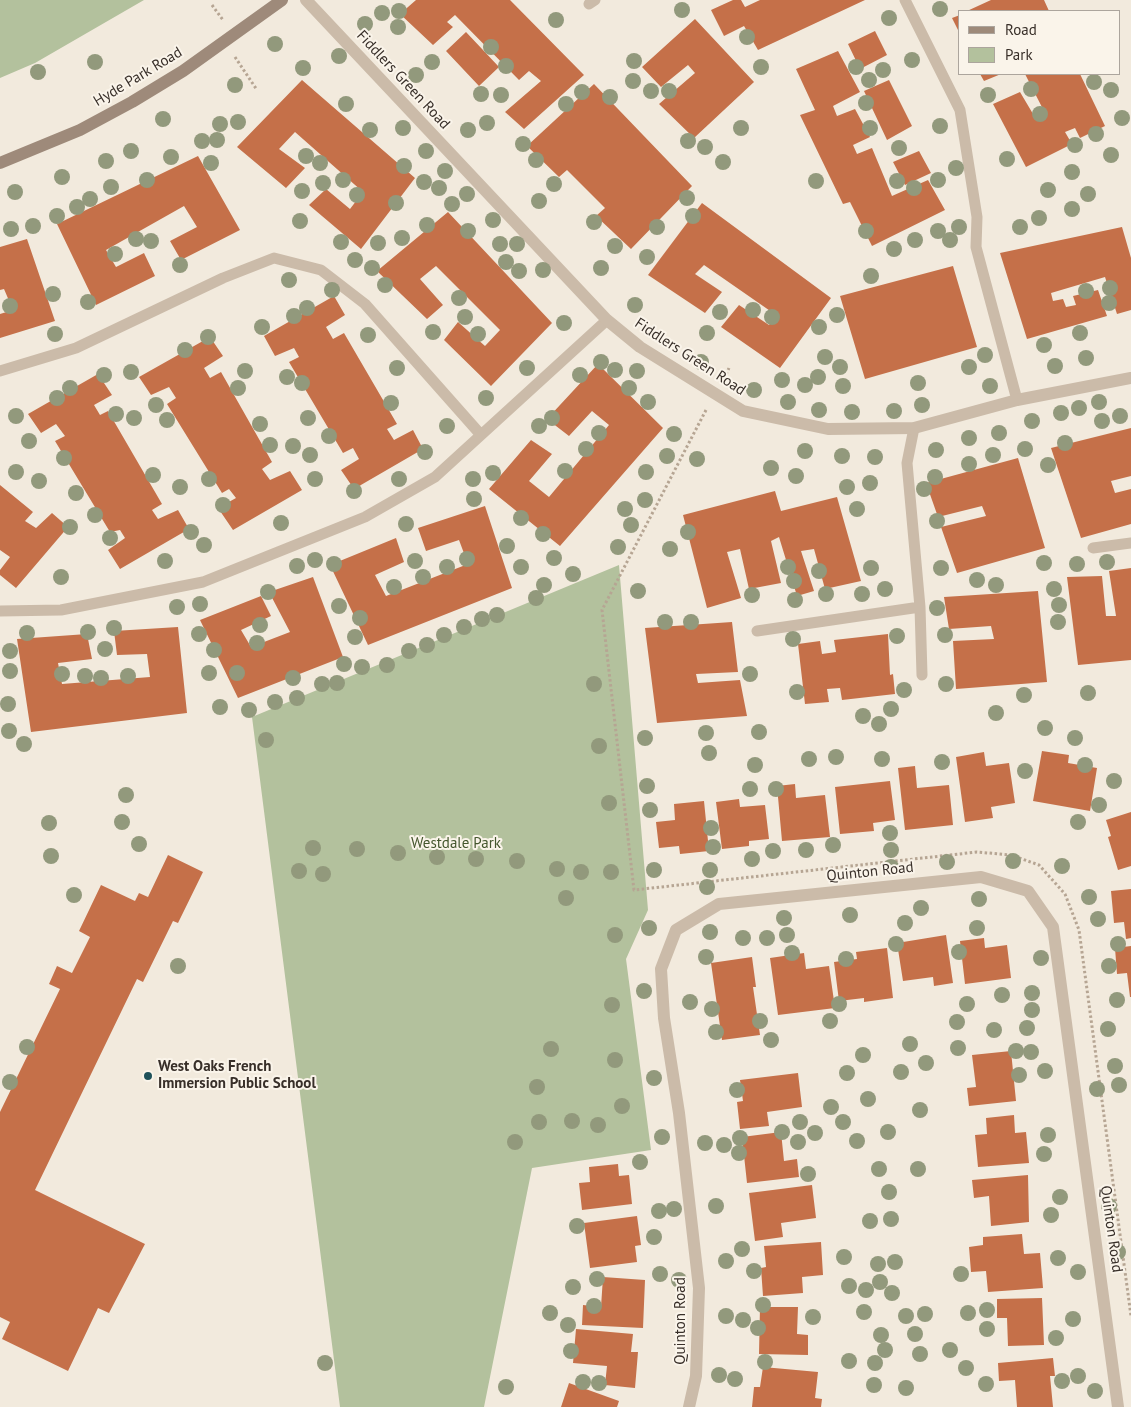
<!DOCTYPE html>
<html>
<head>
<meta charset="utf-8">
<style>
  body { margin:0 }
  #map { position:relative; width:1131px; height:1407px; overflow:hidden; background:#f2eadd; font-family:"PT Sans",sans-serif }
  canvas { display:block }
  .legend { position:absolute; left:958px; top:10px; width:162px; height:65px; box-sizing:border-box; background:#faf4ea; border:1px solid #aca59d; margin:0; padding:6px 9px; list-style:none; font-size:15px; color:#382f29 }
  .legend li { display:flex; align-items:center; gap:10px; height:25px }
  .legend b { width:25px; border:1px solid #aca59d }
</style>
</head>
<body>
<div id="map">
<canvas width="1131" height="1407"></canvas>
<ul class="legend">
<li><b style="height:6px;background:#9e8a7a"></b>Road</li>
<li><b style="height:14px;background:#b3c19d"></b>Park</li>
</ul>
</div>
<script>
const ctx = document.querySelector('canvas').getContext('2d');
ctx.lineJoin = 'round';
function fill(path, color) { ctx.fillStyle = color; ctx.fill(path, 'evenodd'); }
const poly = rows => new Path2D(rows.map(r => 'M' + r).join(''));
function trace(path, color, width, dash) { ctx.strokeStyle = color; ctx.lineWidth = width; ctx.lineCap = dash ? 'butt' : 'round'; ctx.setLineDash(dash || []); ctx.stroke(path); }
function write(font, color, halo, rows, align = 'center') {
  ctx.font = font + ' "PT Sans",sans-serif'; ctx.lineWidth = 4; ctx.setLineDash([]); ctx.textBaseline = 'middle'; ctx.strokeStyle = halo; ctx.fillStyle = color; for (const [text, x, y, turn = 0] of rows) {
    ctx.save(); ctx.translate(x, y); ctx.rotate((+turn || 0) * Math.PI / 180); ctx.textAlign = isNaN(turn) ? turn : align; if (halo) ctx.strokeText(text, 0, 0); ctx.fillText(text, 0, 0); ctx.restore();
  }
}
fill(poly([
  [0,0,144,0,35,63,0,78],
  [619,565,648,910,626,959,651,1150,532,1168,484,1407,340,1407,252,717]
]), '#b3c19d');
fill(poly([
  [416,0,510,0,584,75,524,129,505,112,541,81,529,71,519,80,455,15,447,22,453,27,433,45,400,14],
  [733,0,741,0,745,7,760,0,865,0,758,50,744,26,724,36,711,10],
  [991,0,1044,0,1049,11,967,11],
  [960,15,960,34,952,18],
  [695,19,754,82,694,138,659,104,695,73,688,65,661,87,642,67],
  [875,31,887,55,860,69,848,44],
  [466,32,499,67,479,86,446,51],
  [838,51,860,92,833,106,837,116,855,109,870,137,853,145,857,154,872,148,892,196,928,180,945,210,872,246,850,202,843,204,800,115,815,110,796,69],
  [980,74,1001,74,984,81],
  [1025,74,1080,74,1105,126,1080,138,1075,128,1065,132,1072,144,1026,167,993,104,1020,92,1036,119,1046,115],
  [302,80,415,178,361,249,309,205,326,189,350,209,363,192,295,132,279,149,305,168,286,188,237,147],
  [889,80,912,126,887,140,864,91],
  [594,84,692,186,631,249,596,216,605,208,567,170,559,177,527,146],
  [919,151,931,173,905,185,893,162],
  [198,156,240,230,181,260,170,241,197,227,184,206,106,250,116,267,144,253,155,276,96,305,57,224],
  [702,203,831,298,780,368,721,327,739,305,769,325,776,315,704,265,695,274,722,292,705,313,648,275],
  [448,212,552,323,491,386,444,340,458,322,485,346,500,330,436,266,420,279,443,305,427,319,377,271],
  [1122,227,1131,258,1131,310,1117,314,1105,277,1051,293,1053,301,1063,299,1066,307,1076,305,1073,296,1098,290,1107,316,1027,339,1000,253],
  [27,239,55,321,0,338,0,314,13,310,4,289,0,290,0,247],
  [953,266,977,347,865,379,840,296],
  [334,296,345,315,326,327,333,339,344,333,397,424,387,429,394,440,413,430,423,449,354,489,341,470,359,459,353,448,343,453,289,362,299,357,294,348,275,356,264,336],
  [210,337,223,356,204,368,210,378,221,372,272,462,262,469,270,480,290,471,302,490,233,530,218,508,236,498,229,489,222,493,167,404,176,398,169,387,151,395,139,377],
  [598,364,663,428,560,546,489,489,531,440,552,454,529,481,549,497,609,425,592,411,569,436,547,419],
  [98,374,112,395,94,405,100,415,108,411,162,504,152,510,158,519,178,510,189,529,120,569,108,550,125,538,120,530,110,532,55,441,65,436,56,424,41,433,28,414],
  [1131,428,1131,476,1111,481,1115,493,1131,489,1131,524,1081,538,1051,448],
  [1018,458,1045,548,957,573,941,527,986,516,982,506,938,517,926,483],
  [0,485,33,512,25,521,36,528,52,513,68,527,16,588,0,575,0,570,10,557,0,550],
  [775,491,781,511,837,497,861,581,825,589,814,549,801,551,814,591,797,596,779,537,771,541,781,583,749,589,740,549,727,552,741,598,707,608,683,515],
  [485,506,512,588,368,645,330,565,396,538,404,562,375,575,386,596,468,564,459,540,426,551,418,528],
  [1131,568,1131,660,1078,665,1067,577,1102,576,1106,616,1116,616,1109,571],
  [313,577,343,657,238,698,200,620,261,596,271,616,241,630,251,647,290,632,269,592],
  [1038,591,1047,682,956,689,953,641,994,639,991,626,949,629,944,597],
  [732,622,738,672,696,674,698,683,740,680,747,716,657,723,645,628],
  [178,627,187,713,31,732,17,639,87,634,92,659,58,663,62,684,150,677,147,654,117,655,114,631],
  [888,634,890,675,893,674,895,694,842,700,840,688,827,689,829,702,805,704,798,644,820,641,822,654,836,652,834,640],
  [1042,751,1069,755,1068,763,1097,768,1090,811,1033,801],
  [984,752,986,766,1009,763,1015,803,991,807,993,818,965,822,956,757],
  [915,766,917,788,949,785,953,825,905,830,898,768],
  [890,781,895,820,873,823,874,831,840,834,835,787],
  [795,784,796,798,825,795,830,837,782,841,777,786],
  [739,799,740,807,765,805,769,839,749,841,749,846,722,849,716,802],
  [704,801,709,851,680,854,679,846,659,848,656,822,675,820,674,804],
  [1131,812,1131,866,1118,870,1108,837,1111,836,1106,820],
  [168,855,203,872,178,923,173,921,143,982,137,979,35,1190,145,1244,109,1313,98,1308,68,1371,2,1339,10,1322,0,1317,0,1112,60,989,49,984,57,966,72,973,90,937,79,931,101,885,135,901,139,893,148,897],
  [1131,889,1131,938,1126,939,1124,922,1114,923,1111,891],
  [946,935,953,983,934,986,933,977,903,981,897,943],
  [984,938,985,948,1007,945,1011,978,965,984,960,941],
  [1131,946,1131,997,1130,997,1127,973,1117,974,1115,948],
  [887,948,893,998,864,1002,864,998,839,1001,834,962,857,959,856,952],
  [804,953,806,969,829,966,835,1008,778,1015,770,958],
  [752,957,756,987,753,987,760,1035,722,1040,711,963],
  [1011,1051,1016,1101,969,1106,967,1088,976,1087,972,1055],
  [798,1073,802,1107,767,1112,769,1126,740,1129,737,1102,743,1101,740,1080],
  [1014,1115,1015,1133,1026,1132,1029,1163,978,1167,975,1135,987,1134,986,1118],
  [781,1132,784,1161,797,1159,799,1177,747,1183,742,1137],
  [618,1164,619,1176,629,1175,632,1204,582,1210,579,1183,590,1182,589,1167],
  [1028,1175,1029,1222,991,1226,989,1196,974,1198,972,1180],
  [812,1185,816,1218,781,1223,783,1237,755,1241,749,1193],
  [637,1216,641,1245,635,1246,637,1262,590,1268,584,1223],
  [1022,1234,1024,1254,1040,1253,1043,1288,988,1292,986,1271,971,1272,969,1247,983,1245,983,1237],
  [821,1242,823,1275,802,1277,803,1293,763,1296,761,1268,766,1267,764,1246],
  [603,1277,645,1280,643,1328,582,1325,583,1305,601,1307],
  [1042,1298,1044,1345,1008,1346,1007,1318,997,1318,997,1299],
  [760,1307,798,1307,797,1334,808,1335,808,1355,759,1354],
  [576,1329,633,1334,631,1352,638,1352,635,1388,605,1385,607,1366,573,1363],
  [1053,1358,1055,1376,1050,1376,1053,1407,1017,1407,1015,1380,999,1381,998,1363],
  [763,1367,818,1372,815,1398,822,1399,821,1407,752,1407,754,1387,760,1387],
  [569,1383,619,1401,617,1407,561,1407]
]), '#c57049');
trace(poly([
  [212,5,223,20],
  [235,57,257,90],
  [724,379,729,368],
  [706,410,602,610,634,890,977,852,1011,855,1039,865,1065,894,1079,930,1131,1316]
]), '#b6a593', 3, [2.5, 2.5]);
trace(poly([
  [905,0,960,110,977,217,976,247,1017,400],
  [589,4,595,0],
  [0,371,76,348,223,278,274,258,321,270,365,304,481,435],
  [914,428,907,463,920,607,922,675],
  [1093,548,1131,543],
  [0,611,61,610,203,582,365,517,435,477,607,320],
  [757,631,920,607]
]), '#cbbba9', 11);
trace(poly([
  [306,0,607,320,640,347,743,411,828,429,914,428,1017,400,1131,378],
  [689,1407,696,1376,699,1288,679,1113,664,1018,661,969,676,930,719,904,981,877,1028,891,1053,927,1118,1407]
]), '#cbbba9', 12);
trace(poly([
  [0,163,80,130,132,102,183,71,282,0]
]), '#9e8a7a', 12);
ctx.fillStyle = '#92997c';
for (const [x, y] of [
  [940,9],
  [682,10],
  [399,11],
  [382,13],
  [889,18],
  [556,20],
  [365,24],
  [398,27],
  [747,37],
  [275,44],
  [491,47],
  [339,56],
  [912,60],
  [634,61],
  [95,62],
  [432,62],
  [506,66],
  [761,67],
  [856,67],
  [303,68],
  [883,70],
  [38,72],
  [416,75],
  [869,80],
  [633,81],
  [1094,82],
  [235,85],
  [1031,89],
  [1111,90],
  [651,91],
  [669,91],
  [582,92],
  [481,94],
  [501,95],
  [988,95],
  [610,97],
  [866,103],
  [346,104],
  [566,104],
  [1040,114],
  [1122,118],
  [163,119],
  [238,122],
  [487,123],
  [220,124],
  [940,126],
  [403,128],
  [741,128],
  [870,128],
  [370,130],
  [468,130],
  [1096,134],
  [217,140],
  [202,141],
  [688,141],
  [523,144],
  [1075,145],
  [705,147],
  [899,148],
  [131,151],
  [426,151],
  [1111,155],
  [306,156],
  [171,157],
  [1007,159],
  [536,160],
  [106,161],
  [723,162],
  [211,163],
  [320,163],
  [404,166],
  [956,168],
  [445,171],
  [1072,172],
  [62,177],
  [147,180],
  [343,180],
  [938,180],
  [816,181],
  [897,181],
  [424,182],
  [323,183],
  [554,184],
  [111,187],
  [439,188],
  [914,188],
  [1048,190],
  [302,191],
  [15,192],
  [467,194],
  [1088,194],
  [357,195],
  [687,198],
  [90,199],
  [539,201],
  [396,203],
  [452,204],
  [77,207],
  [1072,209],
  [57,216],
  [693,216],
  [1039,218],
  [493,220],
  [300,221],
  [594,222],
  [427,225],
  [33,226],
  [657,227],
  [959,227],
  [1020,227],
  [11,229],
  [468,231],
  [866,231],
  [938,231],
  [402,238],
  [136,239],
  [915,240],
  [950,240],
  [151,241],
  [341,242],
  [378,243],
  [500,244],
  [517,244],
  [615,246],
  [894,249],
  [115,254],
  [647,257],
  [355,260],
  [506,262],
  [180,265],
  [372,268],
  [601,268],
  [543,270],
  [519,271],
  [871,276],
  [289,280],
  [385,285],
  [1110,288],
  [332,290],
  [1086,291],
  [53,294],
  [459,298],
  [88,302],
  [1109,303],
  [635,305],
  [10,306],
  [307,308],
  [753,310],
  [720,312],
  [837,315],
  [294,316],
  [465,317],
  [772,317],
  [564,323],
  [262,327],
  [819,327],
  [433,332],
  [707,333],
  [1080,333],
  [55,334],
  [478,334],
  [368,335],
  [208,337],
  [1044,345],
  [185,350],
  [985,355],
  [825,357],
  [1086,358],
  [601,362],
  [701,362],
  [1055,366],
  [840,367],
  [969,367],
  [397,368],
  [527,368],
  [615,370],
  [245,371],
  [637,371],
  [131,372],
  [104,375],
  [580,375],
  [287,377],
  [818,377],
  [782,380],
  [302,383],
  [918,383],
  [805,385],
  [843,386],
  [990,386],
  [70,388],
  [238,388],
  [629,388],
  [754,390],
  [57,398],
  [486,398],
  [648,402],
  [788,402],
  [1099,402],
  [391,403],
  [156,405],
  [922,405],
  [1079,408],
  [819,410],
  [894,411],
  [852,412],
  [1061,413],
  [116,414],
  [16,416],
  [1120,416],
  [134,418],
  [308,418],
  [552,418],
  [167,420],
  [1032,421],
  [1102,421],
  [260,424],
  [447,426],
  [539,426],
  [599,433],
  [999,433],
  [674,434],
  [329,436],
  [969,438],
  [29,441],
  [1065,443],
  [270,445],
  [293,446],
  [586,449],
  [1025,449],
  [936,450],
  [805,451],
  [425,452],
  [310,455],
  [993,455],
  [667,456],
  [842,456],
  [875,457],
  [64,458],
  [697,459],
  [969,464],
  [1048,465],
  [771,468],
  [565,471],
  [16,472],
  [646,472],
  [493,473],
  [153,475],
  [796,476],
  [935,477],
  [209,479],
  [315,479],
  [399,479],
  [473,479],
  [39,481],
  [870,483],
  [180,487],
  [847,487],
  [924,489],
  [354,491],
  [76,493],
  [474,499],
  [645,500],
  [223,505],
  [625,509],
  [857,509],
  [95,515],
  [521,518],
  [937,521],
  [281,523],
  [406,524],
  [631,525],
  [70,527],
  [191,532],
  [688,532],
  [543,534],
  [110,538],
  [204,545],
  [507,546],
  [618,547],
  [670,549],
  [554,558],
  [467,559],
  [315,560],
  [165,561],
  [415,561],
  [1107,562],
  [1044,563],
  [334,564],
  [1077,564],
  [297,566],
  [447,567],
  [521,567],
  [788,567],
  [871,568],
  [941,568],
  [819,571],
  [573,574],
  [61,577],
  [423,577],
  [977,580],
  [794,581],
  [544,585],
  [996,585],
  [394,587],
  [885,589],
  [1054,589],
  [638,591],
  [268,592],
  [826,594],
  [862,594],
  [752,595],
  [536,598],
  [795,600],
  [200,604],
  [1059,605],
  [339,606],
  [177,607],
  [937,608],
  [497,615],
  [360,618],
  [482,619],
  [665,622],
  [691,622],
  [1058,622],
  [260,625],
  [464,627],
  [114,628],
  [88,632],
  [27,633],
  [199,634],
  [444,635],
  [945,635],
  [897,636],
  [355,637],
  [793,639],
  [257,643],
  [427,645],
  [105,649],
  [214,650],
  [10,651],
  [409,651],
  [344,664],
  [387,665],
  [362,667],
  [10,671],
  [209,673],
  [237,673],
  [62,674],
  [750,674],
  [85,676],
  [128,676],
  [101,678],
  [293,678],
  [337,683],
  [322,684],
  [594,684],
  [946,684],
  [904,690],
  [797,692],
  [1088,693],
  [1024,695],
  [297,698],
  [275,702],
  [8,704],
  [220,707],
  [891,709],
  [249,710],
  [996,713],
  [863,716],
  [879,724],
  [1045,728],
  [9,731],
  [759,732],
  [706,733],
  [645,738],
  [1075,738],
  [266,740],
  [24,744],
  [599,746],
  [709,753],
  [836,757],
  [809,759],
  [882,759],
  [942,762],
  [755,765],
  [1085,765],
  [1025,771],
  [1114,781],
  [647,786],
  [750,789],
  [776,789],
  [126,795],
  [609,803],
  [1099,805],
  [650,810],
  [122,822],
  [1078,822],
  [49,823],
  [711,828],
  [890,833],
  [139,844],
  [833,845],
  [713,847],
  [313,848],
  [357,849],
  [806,850],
  [891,850],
  [773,851],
  [398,853],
  [51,856],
  [437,857],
  [476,859],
  [752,859],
  [517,861],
  [1013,861],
  [947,862],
  [1062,866],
  [891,867],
  [557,869],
  [654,870],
  [710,870],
  [299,871],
  [581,872],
  [611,872],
  [323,874],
  [707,887],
  [74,895],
  [1089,897],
  [566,898],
  [979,899],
  [921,908],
  [850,915],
  [784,918],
  [1098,919],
  [905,923],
  [649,928],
  [977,928],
  [710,932],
  [615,935],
  [787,935],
  [743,938],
  [767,938],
  [896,944],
  [1118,944],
  [959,952],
  [792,953],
  [706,957],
  [1041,958],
  [846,959],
  [178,966],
  [1109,966],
  [644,991],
  [1032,993],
  [1002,995],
  [1117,1000],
  [690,1002],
  [839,1004],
  [967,1004],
  [612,1005],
  [712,1009],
  [1032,1010],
  [760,1021],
  [830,1021],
  [957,1022],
  [1027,1028],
  [1108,1029],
  [994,1030],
  [716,1032],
  [771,1040],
  [910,1044],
  [27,1047],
  [958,1048],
  [551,1049],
  [1016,1051],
  [1031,1052],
  [863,1055],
  [615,1060],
  [926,1063],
  [1115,1066],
  [1045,1071],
  [901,1072],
  [847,1073],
  [1019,1075],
  [654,1078],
  [10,1082],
  [1119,1085],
  [537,1087],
  [1097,1089],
  [737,1090],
  [868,1099],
  [622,1106],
  [831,1107],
  [920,1110],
  [572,1121],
  [539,1122],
  [800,1122],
  [843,1122],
  [598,1125],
  [782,1132],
  [888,1132],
  [815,1133],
  [1048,1135],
  [662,1137],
  [740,1138],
  [857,1141],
  [515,1142],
  [798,1142],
  [705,1143],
  [724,1145],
  [739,1153],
  [1044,1154],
  [640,1162],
  [879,1169],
  [918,1169],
  [808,1174],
  [889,1192],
  [1060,1197],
  [716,1206],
  [1109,1206],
  [674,1209],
  [659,1211],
  [1051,1215],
  [891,1219],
  [870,1221],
  [577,1226],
  [654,1237],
  [742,1249],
  [1118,1252],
  [844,1257],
  [1058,1258],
  [726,1261],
  [895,1262],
  [878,1264],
  [754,1271],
  [1078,1272],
  [660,1274],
  [961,1274],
  [597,1279],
  [679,1280],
  [880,1282],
  [849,1286],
  [573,1287],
  [866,1290],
  [892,1293],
  [763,1305],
  [594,1306],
  [987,1310],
  [864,1312],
  [550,1313],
  [968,1313],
  [925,1314],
  [726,1316],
  [906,1316],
  [813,1317],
  [1073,1319],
  [743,1320],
  [568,1325],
  [758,1328],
  [987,1329],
  [915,1334],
  [881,1335],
  [1056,1338],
  [885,1350],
  [950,1350],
  [571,1351],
  [920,1354],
  [849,1361],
  [765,1362],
  [325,1363],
  [875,1363],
  [966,1368],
  [719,1375],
  [1078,1376],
  [735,1379],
  [1062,1381],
  [583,1382],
  [599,1383],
  [986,1384],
  [874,1385],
  [506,1387],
  [906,1388],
  [1095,1391]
]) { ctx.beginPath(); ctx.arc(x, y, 8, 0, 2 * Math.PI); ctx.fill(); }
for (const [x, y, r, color] of [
  [148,1076,5,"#1f5159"]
]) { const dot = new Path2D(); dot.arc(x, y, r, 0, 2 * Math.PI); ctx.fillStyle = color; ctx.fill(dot); trace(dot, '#faf4ea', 2); }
write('15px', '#382f29', '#faf4ea', [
  ["Hyde Park Road",138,77,-31],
  ["Fiddlers Green Road",403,80,47],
  ["Fiddlers Green Road",690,357,33],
  ["Quinton Road",870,872,-6],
  ["Quinton Road",1111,1229,82],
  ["Quinton Road",681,1321,-90]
]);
write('15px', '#44562d', '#faf4ea', [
  ["Westdale Park",456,844]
]);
write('bold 15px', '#382f29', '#faf4ea', [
  ["West Oaks French",158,1067],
  ["Immersion Public School",158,1084]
], 'left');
</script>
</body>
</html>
